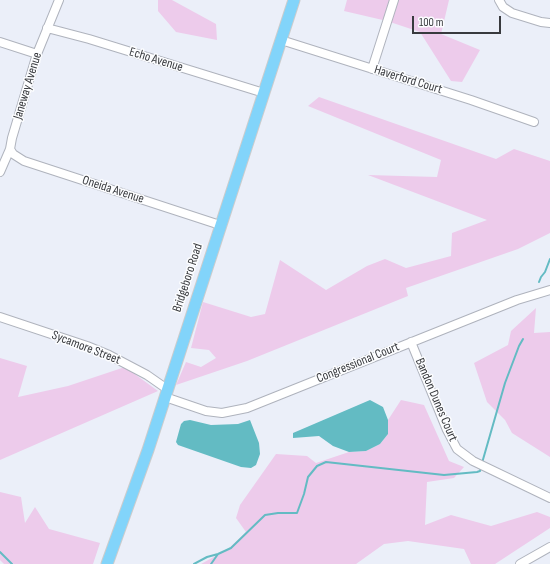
<!DOCTYPE html>
<html>
<head>
<meta charset="utf-8">
<style>
  body { margin:0 }
  #map { position:relative; width:550px; height:564px; overflow:hidden; background:#ebeff9; font-family:"Sofia Sans Condensed",sans-serif }
  canvas { display:block }
  .scale { position:absolute; left:412px; top:16px; width:89px; height:18px; box-sizing:border-box; border:2px solid #383a3e; border-top:0; padding-left:5px; font-size:12px; line-height:14px; white-space:nowrap; color:#383a3e; -webkit-text-stroke:3px #fcfdff; paint-order:stroke }
</style>
</head>
<body>
<div id="map">
<canvas width="550" height="564"></canvas>
<div class="scale">100 m</div>
</div>
<script>
const ctx = document.querySelector('canvas').getContext('2d');
ctx.lineJoin = 'round';
function fill(path, color) { ctx.fillStyle = color; ctx.fill(path, 'evenodd'); }
const poly = rows => new Path2D(rows.map(r => 'M' + r).join(''));
function trace(path, color, width, dash) { ctx.strokeStyle = color; ctx.lineWidth = width; ctx.lineCap = dash ? 'butt' : 'round'; ctx.setLineDash(dash || []); ctx.stroke(path); }
function write(font, color, halo, rows, align = 'center') {
  ctx.font = font + ' "Sofia Sans Condensed",sans-serif'; ctx.lineWidth = 3; ctx.setLineDash([]); ctx.textBaseline = 'middle'; ctx.strokeStyle = halo; ctx.fillStyle = color; for (const [text, x, y, turn = 0] of rows) {
    ctx.save(); ctx.translate(x, y); ctx.rotate((+turn || 0) * Math.PI / 180); ctx.textAlign = isNaN(turn) ? turn : align; if (halo) ctx.strokeText(text, 0, 0); ctx.fillText(text, 0, 0); ctx.restore();
  }
}
fill(poly([
  [158,0,172,0,216,24,217,40,176,32,158,11],
  [347,0,449,0,441,34,480,50,462,82,451,81,420,32,387,21,344,11],
  [319,97,496,159,514,149,550,161,550,233,518,249,406,288,408,296,247,361,176,385,186,362,201,367,216,358,209,350,191,348,203,302,251,317,265,314,280,260,326,290,367,266,385,259,406,268,451,256,452,233,487,220,368,175,437,177,441,160,308,106],
  [536,308,534,333,550,332,550,457,512,433,505,420,487,402,474,363,508,345,511,331],
  [0,358,27,366,18,397,68,386,125,367,158,391,0,460],
  [401,400,424,405,449,461,464,467,454,478,427,482,425,525,451,515,491,526,537,512,550,517,550,528,495,564,471,564,464,549,408,541,384,544,356,564,201,564,228,549,246,532,236,518,240,505,276,454,307,456,316,463,349,452,366,451,380,444,388,434,388,420],
  [0,492,21,497,25,523,35,507,49,529,100,543,93,564,4,564,0,560]
]), '#edcbeb');
fill(poly([
  [370,400,383,407,388,420,388,434,380,444,366,451,349,452,333,446,319,436,293,438,293,433],
  [190,420,211,425,238,424,250,420,259,443,260,454,256,465,251,468,241,467,178,445,176,442,181,424,184,421]
]), '#63bbc3');
trace(poly([
  [539,282,541,277,545,272,550,259],
  [482,463,505,383,519,346,523,339],
  [0,552,12,564],
  [194,564,207,557,218,554,231,548,265,515,278,513,297,513,304,494,308,477,317,466,326,462,444,475,477,472,480,471,481,467],
  [211,564,218,554]
]), '#63bbc3', 2);
const minor = poly([
  [499,0,503,7,512,13,541,22,550,23],
  [47,28,89,39,264,93],
  [281,40,471,100,534,122],
  [0,42,37,54],
  [372,69,394,0],
  [10,149,13,154,24,161,220,225],
  [0,172,10,149,12,138,37,54,59,0],
  [0,317,87,346,109,355,147,375,167,389],
  [411,342,447,430,457,449,473,461,550,498],
  [165,397,206,411,222,413,247,408,517,300,550,290],
  [520,564,550,547]
]);
const major = poly([
  [107,564,148,450,294,0]
]);
trace(minor, '#afb3bd', 10);
trace(major, '#cbcccd', 13);
trace(minor, '#fff', 8);
trace(major, '#82d4fa', 11);
write('13px', '#383a3e', '#fcfdff', [
  ["Echo Avenue",156,60,17],
  ["Haverford Court",408,80,17],
  ["Janeway Avenue",28,86,-73],
  ["Oneida Avenue",113,190,18],
  ["Bridgeboro Road",188,278,-72],
  ["Sycamore Street",86,348,21],
  ["Congressional Court",358,363,-22],
  ["Bandon Dunes Court",436,400,67]
]);
</script>
</body>
</html>
